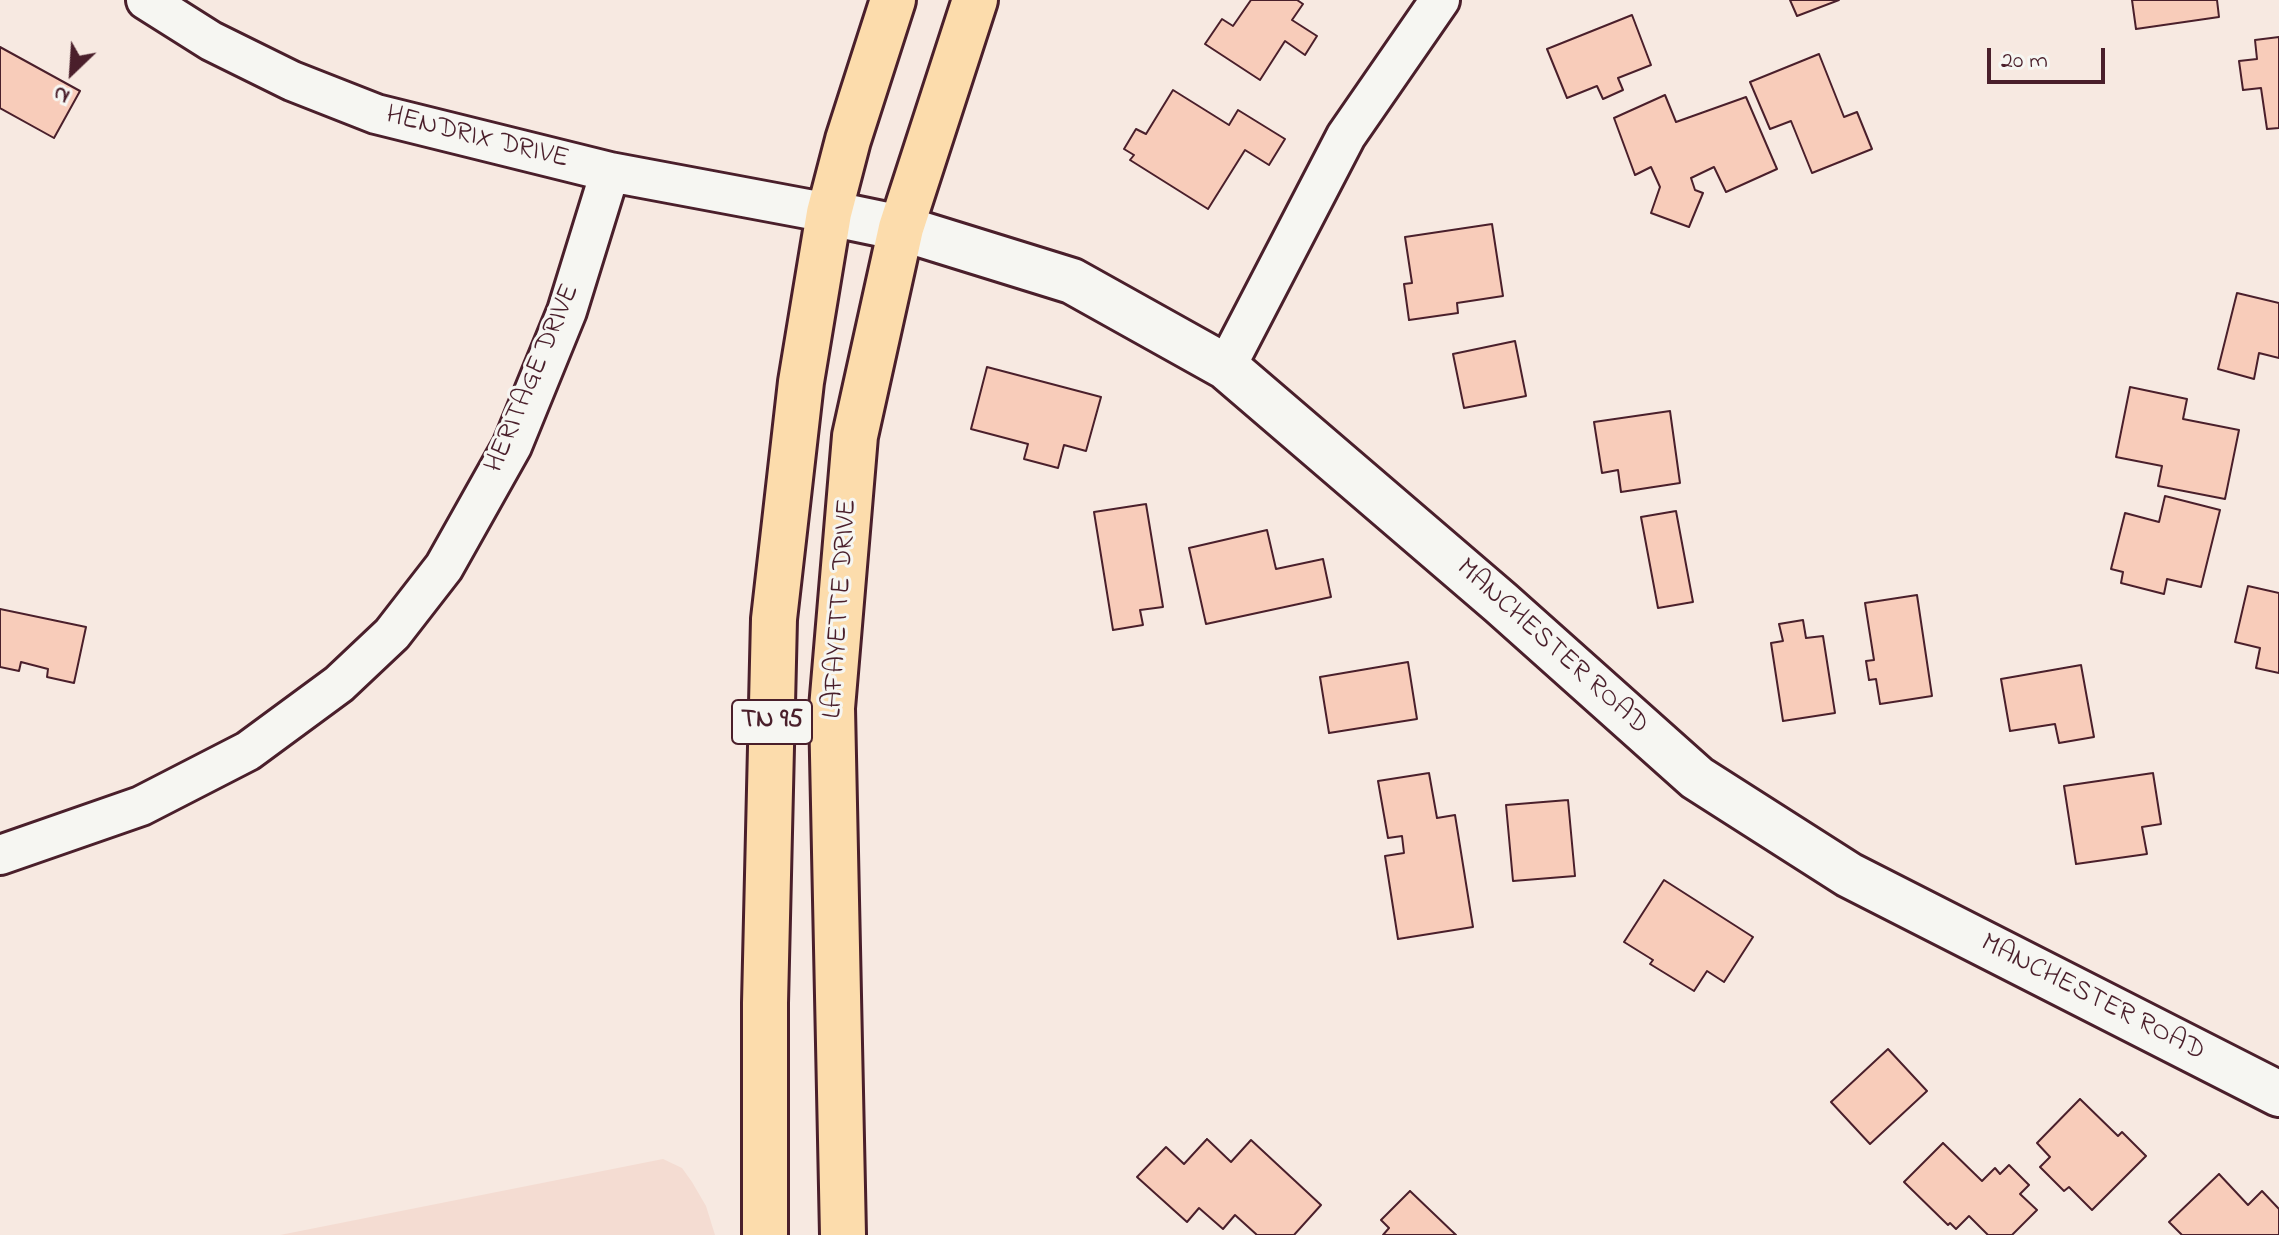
<!DOCTYPE html>
<html>
<head>
<meta charset="utf-8">
<style>
  body { margin:0 }
  #map { position:relative; width:2279px; height:1235px; overflow:hidden; background:#f7e9e1; font-family:"Indie Flower",sans-serif }
  canvas { display:block }
  .north { position:absolute; left:32px; top:32px; width:80px; height:80px; -webkit-text-stroke:6px #f6f6f2; paint-order:stroke; rotate:205deg; font-size:22px; font-weight:700; line-height:32px; text-align:center; color:#4a1f2b }
  .north::after { content:''; display:block; margin:auto; width:28px; height:36px; background:#4a1f2b; clip-path:polygon(50% 0,100% 100%,50% 72%,0 100%) }
  .scale { position:absolute; left:1987px; top:48px; width:118px; height:36px; box-sizing:border-box; border:4px solid #4a1f2b; border-top:0; padding-left:10px; font-size:24px; line-height:28px; white-space:nowrap; color:#4a1f2b; -webkit-text-stroke:6px #f6f6f2; paint-order:stroke }
</style>
</head>
<body>
<div id="map">
<canvas width="2279" height="1235"></canvas>
<div class="north">N</div>
<div class="scale">20 m</div>
</div>
<script>
const ctx = document.querySelector('canvas').getContext('2d');
ctx.lineJoin = 'round';
function fill(path, color) { ctx.fillStyle = color; ctx.fill(path, 'evenodd'); }
const poly = rows => new Path2D(rows.map(r => 'M' + r).join(''));
function trace(path, color, width, dash) { ctx.strokeStyle = color; ctx.lineWidth = width; ctx.lineCap = dash ? 'butt' : 'round'; ctx.setLineDash(dash || []); ctx.stroke(path); }
function write(font, color, halo, rows, align = 'center') {
  ctx.font = font + ' "Indie Flower",sans-serif'; ctx.lineWidth = 6; ctx.setLineDash([]); ctx.textBaseline = 'middle'; ctx.strokeStyle = halo; ctx.fillStyle = color; for (const [text, x, y, turn = 0] of rows) {
    ctx.save(); ctx.translate(x, y); ctx.rotate((+turn || 0) * Math.PI / 180); ctx.textAlign = isNaN(turn) ? turn : align; if (halo) ctx.strokeText(text, 0, 0); ctx.fillText(text, 0, 0); ctx.restore();
  }
}
fill(poly([
  [663,1159,682,1168,692,1182,706,1206,715,1235,280,1235]
]), '#f4dcd2');
const building = poly([
  [1251,0,1297,0,1303,4,1292,20,1317,36,1305,55,1285,41,1260,80,1205,44,1222,19,1233,26,1251,0],
  [1790,0,1839,0,1797,16,1790,0],
  [2132,0,2217,0,2219,17,2136,29,2132,0],
  [1632,15,1651,65,1618,78,1623,90,1603,99,1597,86,1567,98,1547,49,1632,15],
  [2279,37,2279,128,2267,129,2261,88,2243,90,2239,61,2257,59,2255,40,2279,37],
  [0,47,80,91,54,138,0,108,0,47],
  [1819,54,1844,117,1857,112,1872,149,1812,173,1791,121,1770,129,1750,82,1819,54],
  [1173,90,1229,125,1238,110,1285,139,1269,165,1245,150,1208,209,1130,160,1134,155,1124,149,1136,129,1146,134,1173,90],
  [1665,95,1676,122,1746,97,1777,169,1726,192,1714,167,1691,178,1695,190,1703,193,1689,227,1651,213,1660,187,1651,167,1635,175,1614,118,1665,95],
  [1492,224,1503,296,1457,303,1458,313,1409,320,1404,284,1412,283,1405,237,1492,224],
  [2237,293,2279,303,2279,358,2259,353,2254,379,2218,369,2237,293],
  [1515,341,1526,396,1464,408,1453,354,1515,341],
  [987,367,1101,397,1086,451,1064,445,1058,468,1024,459,1028,444,971,429,987,367],
  [2130,387,2187,399,2183,419,2239,430,2225,499,2158,486,2162,466,2116,457,2130,387],
  [1670,411,1680,483,1621,492,1618,470,1602,473,1594,422,1670,411],
  [2165,496,2220,510,2201,587,2167,579,2164,594,2121,583,2123,572,2111,569,2125,513,2159,522,2165,496],
  [1146,504,1163,607,1140,610,1143,625,1113,630,1094,512,1146,504],
  [1676,511,1693,602,1658,608,1641,517,1676,511],
  [1267,530,1276,569,1323,559,1331,597,1206,624,1189,548,1267,530],
  [2248,586,2279,593,2279,673,2256,668,2260,648,2235,642,2248,586],
  [1917,595,1932,696,1880,704,1876,679,1869,680,1866,661,1874,660,1865,603,1917,595],
  [0,609,86,627,74,683,47,677,48,669,21,662,19,671,0,667,0,609],
  [1803,620,1806,638,1823,636,1835,713,1783,721,1771,643,1783,641,1779,624,1803,620],
  [1408,662,1417,719,1329,733,1320,677,1408,662],
  [2081,665,2094,737,2059,743,2055,724,2010,731,2001,679,2081,665],
  [1429,773,1437,818,1455,815,1473,927,1398,939,1385,856,1404,853,1402,836,1388,838,1378,781,1429,773],
  [2153,773,2161,824,2142,827,2147,854,2076,864,2064,786,2153,773],
  [1568,800,1575,876,1513,881,1506,805,1568,800],
  [1664,880,1753,937,1724,982,1707,971,1694,991,1650,964,1653,960,1624,942,1664,880],
  [1888,1049,1927,1091,1870,1144,1831,1102,1888,1049],
  [2080,1099,2118,1136,2122,1132,2146,1156,2092,1210,2069,1187,2064,1191,2040,1167,2050,1157,2037,1143,2080,1099],
  [1207,1139,1231,1162,1251,1140,1321,1205,1294,1235,1257,1235,1235,1215,1223,1229,1199,1208,1187,1222,1137,1177,1166,1147,1184,1164,1207,1139],
  [1943,1143,1982,1181,1995,1168,2000,1174,2009,1165,2029,1185,2020,1194,2037,1210,2012,1235,1988,1235,1969,1216,1956,1229,1950,1223,1948,1225,1904,1182,1943,1143],
  [2219,1174,2248,1205,2262,1191,2279,1209,2279,1235,2182,1235,2169,1222,2219,1174],
  [1410,1191,1456,1235,1383,1235,1389,1228,1381,1220,1410,1191]
]);
fill(building, '#f8ccba');
trace(building, '#4a1f2b', 2);
const minor = poly([
  [146,0,211,41,292,81,376,114,610,172,829,213],
  [1226,367,1346,136,1440,0],
  [0,855,141,806,248,751,339,684,392,634,444,567,512,446,567,311,610,172]
]);
const tertiary = poly([
  [829,213,901,228,1072,281,1226,367,1501,603,1697,778,1849,875,2279,1094]
]);
const primary = poly([
  [765,1235,765,1003,774,619,801,382,829,213,848,140,893,0],
  [843,1235,832,708,855,436,901,228,975,0]
]);
trace(minor, '#4a1f2b', 44);
trace(tertiary, '#4a1f2b', 50);
trace(primary, '#4a1f2b', 50);
trace(minor, '#f6f6f2', 38);
trace(tertiary, '#f6f6f2', 44);
trace(primary, '#fcdcac', 44);
for (const [x, y, w] of [
  [772,722,80]
]) { const box = new Path2D(); box.roundRect(x - w / 2, y - 22, w, 44, 6); ctx.fillStyle = '#f6f6f2'; ctx.fill(box); trace(box, '#4a1f2b', 2); }
write('bold 26px', '#4a1f2b', null, [
  ["TN 95",772,722]
]);
write('28px', '#4a1f2b', '#f6f6f2', [
  ["HENDRIX DRIVE",477,139,14],
  ["HERITAGE DRIVE",534,379,-67],
  ["LAFAYETTE DRIVE",842,609,-86],
  ["MANCHESTER ROAD",1551,648,42],
  ["MANCHESTER ROAD",2092,999,27]
]);
</script>
</body>
</html>
